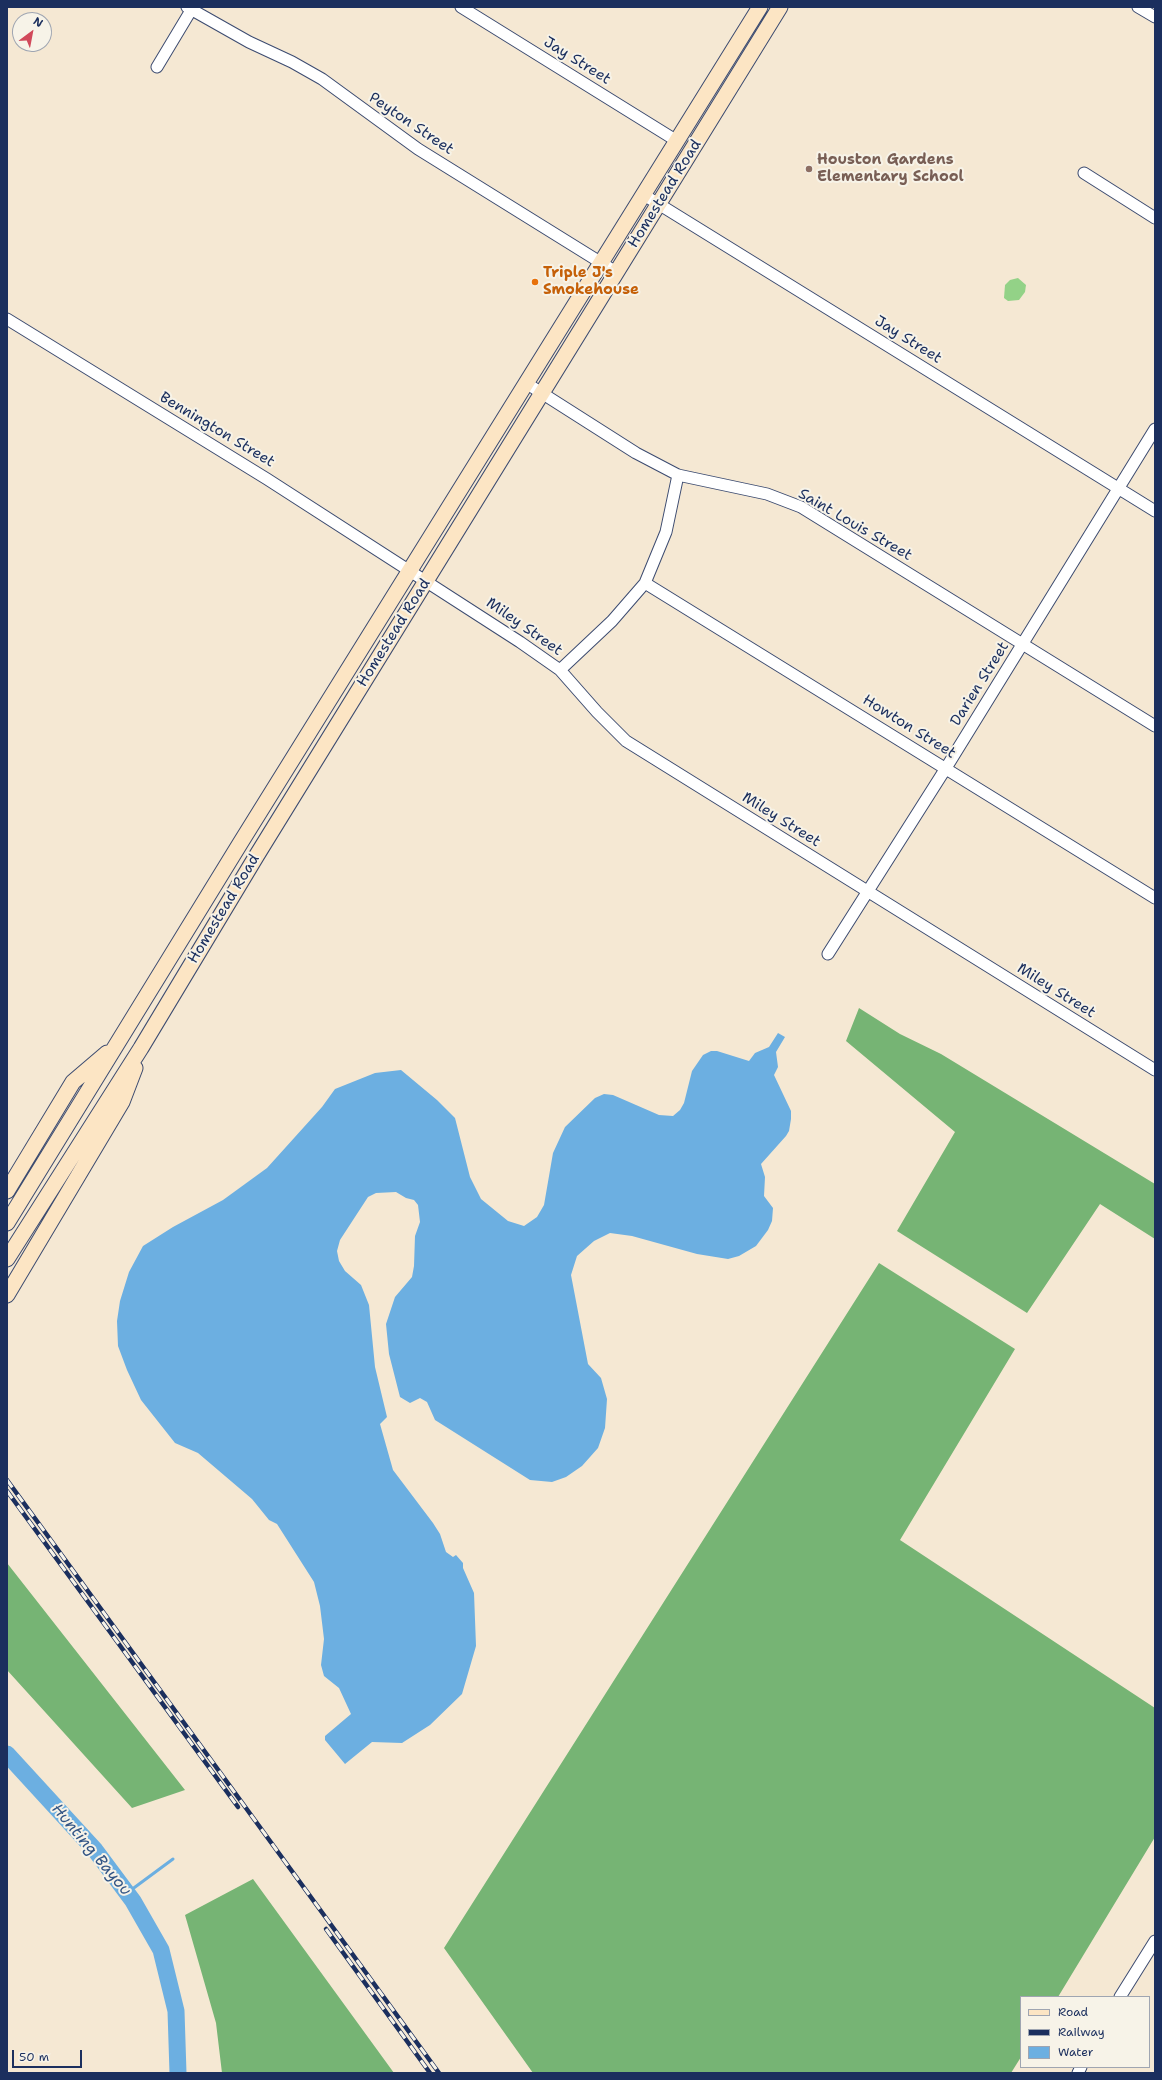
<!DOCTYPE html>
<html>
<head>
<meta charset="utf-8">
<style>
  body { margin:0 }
  #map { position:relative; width:1162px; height:2080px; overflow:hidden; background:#f5e8d3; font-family:"Shantell Sans",sans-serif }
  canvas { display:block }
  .frame { position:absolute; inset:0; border:8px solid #1b2f5e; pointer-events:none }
  .legend { position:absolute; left:1020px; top:1996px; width:130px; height:72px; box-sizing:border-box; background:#f7f3e8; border:1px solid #9fa5b1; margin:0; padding:5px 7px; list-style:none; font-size:12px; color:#1b2f5e }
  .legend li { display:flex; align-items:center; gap:8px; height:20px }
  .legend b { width:20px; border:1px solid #9fa5b1 }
  .north { position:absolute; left:12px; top:12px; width:40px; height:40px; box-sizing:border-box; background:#f7f3e8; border:1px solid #9fa5b1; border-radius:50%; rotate:32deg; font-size:11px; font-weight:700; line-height:16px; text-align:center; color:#1b2f5e }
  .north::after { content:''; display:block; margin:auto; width:14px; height:18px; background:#d1495b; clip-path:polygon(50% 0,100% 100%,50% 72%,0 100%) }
  .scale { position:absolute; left:12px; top:2050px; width:70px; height:18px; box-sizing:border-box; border:2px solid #1b2f5e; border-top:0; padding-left:5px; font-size:12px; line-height:14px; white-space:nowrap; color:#1b2f5e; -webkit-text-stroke:3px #f7f3e8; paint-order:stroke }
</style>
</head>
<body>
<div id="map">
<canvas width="1162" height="2080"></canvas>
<div class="frame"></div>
<ul class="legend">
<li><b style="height:5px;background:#fce5c4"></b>Road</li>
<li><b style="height:5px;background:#1b2f5e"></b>Railway</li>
<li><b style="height:11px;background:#6cafe1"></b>Water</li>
</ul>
<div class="north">N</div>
<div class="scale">50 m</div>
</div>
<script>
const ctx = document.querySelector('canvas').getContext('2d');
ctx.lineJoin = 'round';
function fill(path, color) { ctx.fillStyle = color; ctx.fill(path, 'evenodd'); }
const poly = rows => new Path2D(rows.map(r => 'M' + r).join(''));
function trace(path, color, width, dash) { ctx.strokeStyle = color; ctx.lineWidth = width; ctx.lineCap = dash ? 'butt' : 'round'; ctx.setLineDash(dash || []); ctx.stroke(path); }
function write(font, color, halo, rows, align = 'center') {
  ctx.font = font + ' "Shantell Sans",sans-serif'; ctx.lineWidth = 4; ctx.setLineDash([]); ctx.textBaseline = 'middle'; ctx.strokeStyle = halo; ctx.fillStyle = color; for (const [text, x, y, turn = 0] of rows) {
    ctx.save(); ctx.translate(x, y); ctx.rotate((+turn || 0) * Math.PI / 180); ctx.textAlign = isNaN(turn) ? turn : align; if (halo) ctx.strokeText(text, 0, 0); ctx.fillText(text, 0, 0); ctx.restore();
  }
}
fill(poly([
  [1018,278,1026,285,1025,292,1019,300,1008,301,1004,298,1005,285,1010,280]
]), '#93d287');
fill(poly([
  [859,1008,900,1034,941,1054,1155,1184,1155,1239,1100,1204,1027,1313,897,1231,955,1132,846,1041],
  [879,1263,1015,1349,900,1540,1155,1708,1155,1837,1058,1997,1021,1997,1021,2057,1011,2073,533,2073,444,1948],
  [7,1563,185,1790,132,1808,7,1670],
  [253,1879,394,2073,222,2073,216,2023,185,1915]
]), '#76b474');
fill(poly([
  [778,1033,785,1037,776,1052,778,1067,774,1075,791,1111,791,1119,789,1131,786,1136,761,1164,765,1177,764,1196,773,1208,772,1221,768,1230,756,1246,739,1256,728,1259,697,1254,632,1236,610,1233,594,1241,577,1256,571,1275,588,1364,601,1378,607,1399,605,1428,598,1448,582,1466,566,1477,552,1482,530,1480,435,1420,427,1402,420,1398,410,1403,400,1397,389,1354,386,1324,395,1297,412,1277,414,1266,415,1236,420,1222,418,1205,414,1200,406,1198,396,1192,376,1193,368,1197,340,1240,337,1251,339,1261,345,1271,361,1285,369,1305,375,1367,387,1417,380,1424,393,1470,433,1523,440,1534,446,1552,453,1557,456,1555,463,1563,463,1568,474,1593,476,1646,462,1694,430,1725,402,1743,372,1742,345,1764,325,1740,325,1736,351,1714,339,1688,324,1676,321,1665,324,1639,320,1606,314,1582,277,1524,269,1520,252,1499,198,1453,175,1443,141,1400,127,1370,118,1346,117,1321,120,1301,129,1272,143,1246,173,1227,223,1200,267,1168,322,1107,335,1089,375,1073,401,1070,437,1100,455,1118,470,1177,481,1199,508,1221,524,1226,537,1217,544,1205,553,1153,565,1127,595,1098,604,1094,613,1095,659,1115,673,1116,680,1110,684,1103,692,1071,703,1055,711,1051,717,1051,749,1061,755,1053,769,1047]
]), '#6cafe1');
trace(poly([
  [127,1893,173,1859]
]), '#6cafe1', 3);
trace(poly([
  [7,1754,95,1850,133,1901,161,1950,176,2011,178,2073]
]), '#6cafe1', 17);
const street = poly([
  [187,7,249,42,292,62,322,79,418,149,616,272],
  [461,7,677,141],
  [1138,7,1155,17],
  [157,67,193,7],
  [1084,173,1155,218],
  [644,195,1155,511],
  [7,319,267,479,520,642,560,670,597,712,626,741,1155,1070],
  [526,383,636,453,678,475,767,494,801,507,1155,726],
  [645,583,1155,898],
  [560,670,612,621,645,583,666,532,678,475],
  [828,954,946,768,1155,429],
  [1120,1997,1155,1941],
  [1078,2073,1081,2067]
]);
const secondary = poly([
  [7,1191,73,1082,107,1053],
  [7,1223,241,842,760,7],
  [7,1259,141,1048,257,855,780,7],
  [7,1295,122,1102,135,1068]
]);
trace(street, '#3c4b70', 13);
trace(secondary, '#3c4b70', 17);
trace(street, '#fff', 11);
trace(secondary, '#fce5c4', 15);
const rail = poly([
  [7,1480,439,2073],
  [7,1491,238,1807],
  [326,1929,430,2073]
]);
trace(rail, '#1b2f5e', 4.5);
trace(rail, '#f7f3e8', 3, [9]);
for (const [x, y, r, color] of [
  [809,169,4,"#8d6e63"],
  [535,282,4,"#e8710a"]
]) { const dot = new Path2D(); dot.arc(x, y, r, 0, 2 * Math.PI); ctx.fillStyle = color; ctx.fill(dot); trace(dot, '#f7f3e8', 1.5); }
write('15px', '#1b2f5e', '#f7f3e8', [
  ["Jay Street",577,61,32],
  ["Peyton Street",411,124,34],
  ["Homestead Road",665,194,-58],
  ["Jay Street",908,340,32],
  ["Bennington Street",217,430,31],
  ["Saint Louis Street",855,525,30],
  ["Miley Street",524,627,35],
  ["Homestead Road",394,633,-58],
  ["Darien Street",980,684,-58],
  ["Howton Street",909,727,32],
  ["Miley Street",781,820,32],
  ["Homestead Road",224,909,-59],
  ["Miley Street",1056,991,32]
]);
write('bold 15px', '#785e54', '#f7f3e8', [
  ["Houston Gardens",817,160],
  ["Elementary School",817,177]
], 'left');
write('bold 15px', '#c56008', '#f7f3e8', [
  ["Triple J's",543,273],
  ["Smokehouse",543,290]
], 'left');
write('italic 16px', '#335585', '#f7f3e8', [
  ["Hunting Bayou",91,1850,50]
]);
</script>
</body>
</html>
